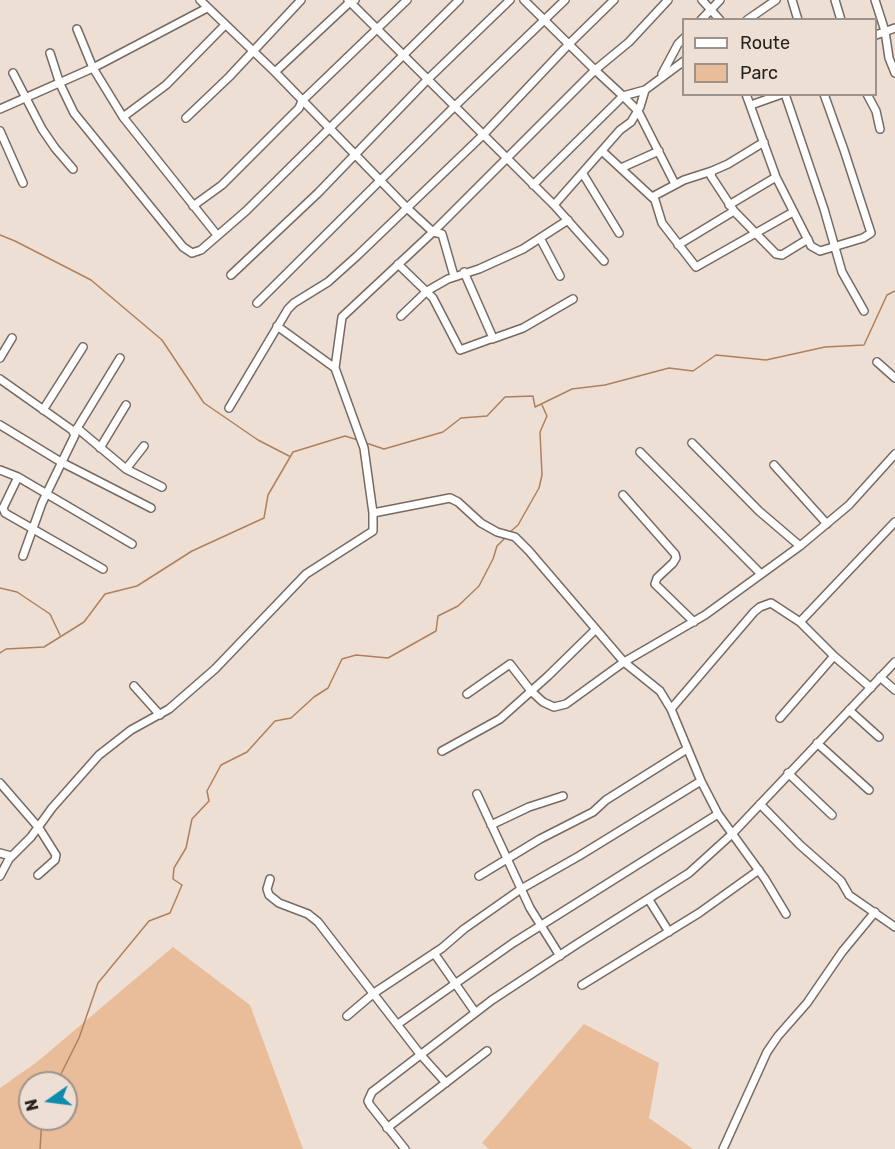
<!DOCTYPE html>
<html>
<head>
<meta charset="utf-8">
<style>
  body { margin:0 }
  #map { position:relative; width:895px; height:1149px; overflow:hidden; background:#eedfd4; font-family:Rubik,sans-serif }
  canvas { display:block }
  .legend { position:absolute; left:682px; top:18px; width:195px; height:78px; box-sizing:border-box; background:#eedfd4; border:2px solid #9e938b; margin:0; padding:8px 10px; list-style:none; font-size:18px; color:#27221e }
  .legend li { display:flex; align-items:center; gap:12px; height:30px }
  .legend b { width:30px; border:2px solid #9e938b }
  .north { position:absolute; left:18px; top:1071px; width:60px; height:60px; box-sizing:border-box; background:#eedfd4; border:2px solid #9e938b; border-radius:50%; rotate:256deg; font-size:16px; font-weight:700; line-height:24px; text-align:center; color:#27221e }
  .north::after { content:''; display:block; margin:auto; width:21px; height:27px; background:#0d8aac; clip-path:polygon(50% 0,100% 100%,50% 72%,0 100%) }
</style>
</head>
<body>
<div id="map">
<canvas width="895" height="1149"></canvas>
<ul class="legend">
<li><b style="height:8px;background:#fff"></b>Route</li>
<li><b style="height:16px;background:#e9bc9a"></b>Parc</li>
</ul>
<div class="north">N</div>
</div>
<script>
const ctx = document.querySelector('canvas').getContext('2d');
ctx.lineJoin = 'round';
function fill(path, color) { ctx.fillStyle = color; ctx.fill(path, 'evenodd'); }
const poly = rows => new Path2D(rows.map(r => 'M' + r).join(''));
function trace(path, color, width, dash) { ctx.strokeStyle = color; ctx.lineWidth = width; ctx.lineCap = dash ? 'butt' : 'round'; ctx.setLineDash(dash || []); ctx.stroke(path); }
fill(poly([
  [173,947,250,1005,303,1149,0,1149,0,1088,37,1062],
  [30,1083,66,1083,66,1119,30,1119],
  [584,1024,659,1063,649,1118,693,1149,489,1149,482,1143]
]), '#e9bc9a');
trace(poly([
  [0,235,15,241,91,280,162,340,204,403,258,440,289,456],
  [366,443,384,449,443,432,461,418,487,416,505,397,533,396,535,407,572,389,605,385,669,368,693,371,716,355,766,360,825,347,864,345,887,295,895,291],
  [510,532,518,525,539,488,542,475,540,432,547,416,542,405],
  [0,588,17,592,50,614,60,635],
  [0,653,6,649,44,647,84,622,105,594,137,586,192,551,264,518,268,495,293,452,345,436,358,440],
  [58,1083,59,1078,79,1038,98,983,149,921,170,913,182,885,173,879,174,868,186,848,192,819,209,801,207,791,221,765,247,752,275,721,291,718,314,697,328,688,342,659,356,655,388,658,436,631,438,616,458,606,479,586,493,559,497,546,505,538],
  [40,1149,42,1119]
]), '#af805b', 1.5);
const minor = poly([
  [200,0,275,72,407,208,433,232,442,234,454,276],
  [348,0,554,205,620,130,631,122,640,107,645,90],
  [524,0,595,70,623,96,645,90,684,61],
  [702,0,720,20],
  [792,0,798,20],
  [835,0,841,20],
  [875,0,885,31,889,58,895,73],
  [701,20,720,0],
  [747,20,776,0],
  [77,29,93,68,123,117,217,235],
  [876,35,895,28],
  [50,53,60,84,74,113,183,247,192,253,201,250,246,211,459,0],
  [275,72,350,2,355,0],
  [13,73,42,129,55,148,73,169],
  [662,74,678,44,684,38],
  [746,94,776,177,811,246,820,251,863,238,871,233,844,150,824,94],
  [785,94,824,209,842,272,864,311],
  [867,94,876,111,880,129],
  [751,105,782,94],
  [0,109,93,68,207,8],
  [123,117,166,85,225,25],
  [186,118,229,77,301,0],
  [0,131,23,183],
  [764,142,728,164,712,171,711,176,734,211,776,254,782,255,808,239],
  [602,151,655,200,662,223,696,267,793,212],
  [621,168,659,151],
  [583,174,619,233],
  [533,185,623,96,638,111,675,184],
  [652,197,684,180,712,171],
  [554,205,604,261],
  [729,205,776,177],
  [193,206,222,185,299,108,302,101,407,0],
  [540,238,560,276],
  [678,245,734,211],
  [398,264,433,298,460,350,493,338,464,272],
  [231,275,318,193,427,80,510,0],
  [257,303,455,106,565,0],
  [401,316,427,291,448,279,479,269,523,249,568,220],
  [277,326,335,368],
  [492,339,523,328,573,299],
  [0,358,12,338],
  [877,362,895,378],
  [0,379,72,430,75,435,42,503,23,556],
  [229,408,288,309,294,303,328,282,357,256,483,135,569,44,614,0],
  [43,410,83,347],
  [0,425,61,462,151,508],
  [77,428,126,469,162,487],
  [76,430,120,358],
  [692,443,759,511,800,546],
  [100,448,126,405],
  [640,452,761,574],
  [774,465,827,524],
  [126,469,144,446],
  [0,470,18,477,132,544],
  [18,477,3,508,5,513,103,569],
  [623,495,675,554,676,558,673,563,657,578,655,584,694,622],
  [373,513,450,498,458,502,481,523,497,532,515,537,529,551,624,662,660,691,671,709,701,781,718,814,765,879,786,914],
  [800,622,895,522],
  [880,677,895,690],
  [134,686,160,715],
  [467,694,510,664,531,691,543,702,554,707,566,704,624,662,705,615,800,546,849,505,895,454],
  [671,709,754,612,760,607,771,603,800,622,834,656,871,688],
  [849,710,879,737],
  [780,718,834,656],
  [817,743,869,790],
  [442,751,500,719,548,676,595,630],
  [788,773,832,815],
  [0,783,39,828,56,855,55,860,38,875],
  [477,794,530,908,560,956],
  [760,804,800,845,841,881,849,895,895,927],
  [491,825,529,807,563,796],
  [0,853,11,856],
  [0,876,9,859,31,837,52,808,99,755,131,730,169,709,215,669,306,574,373,531,373,513,364,448,335,368,342,317,433,232,595,70,629,42,668,0],
  [479,876,540,839,593,812,606,800,687,749],
  [270,879,267,889,269,895,279,903,308,914,318,922,420,1054,446,1083],
  [649,900,669,932],
  [434,953,475,1012],
  [582,985,699,913,759,870],
  [347,1016,374,993,442,948,464,929,521,889,579,856,701,781],
  [398,1024,513,943,718,814],
  [387,1128,487,1051],
  [405,1149,370,1105,368,1101,372,1092,492,1000,577,944,689,873,732,834,895,662],
  [723,1149,767,1052,778,1036,807,1003,842,952,875,912]
]);
trace(minor, '#776a61', 10);
trace(minor, '#fff', 7);
</script>
</body>
</html>
